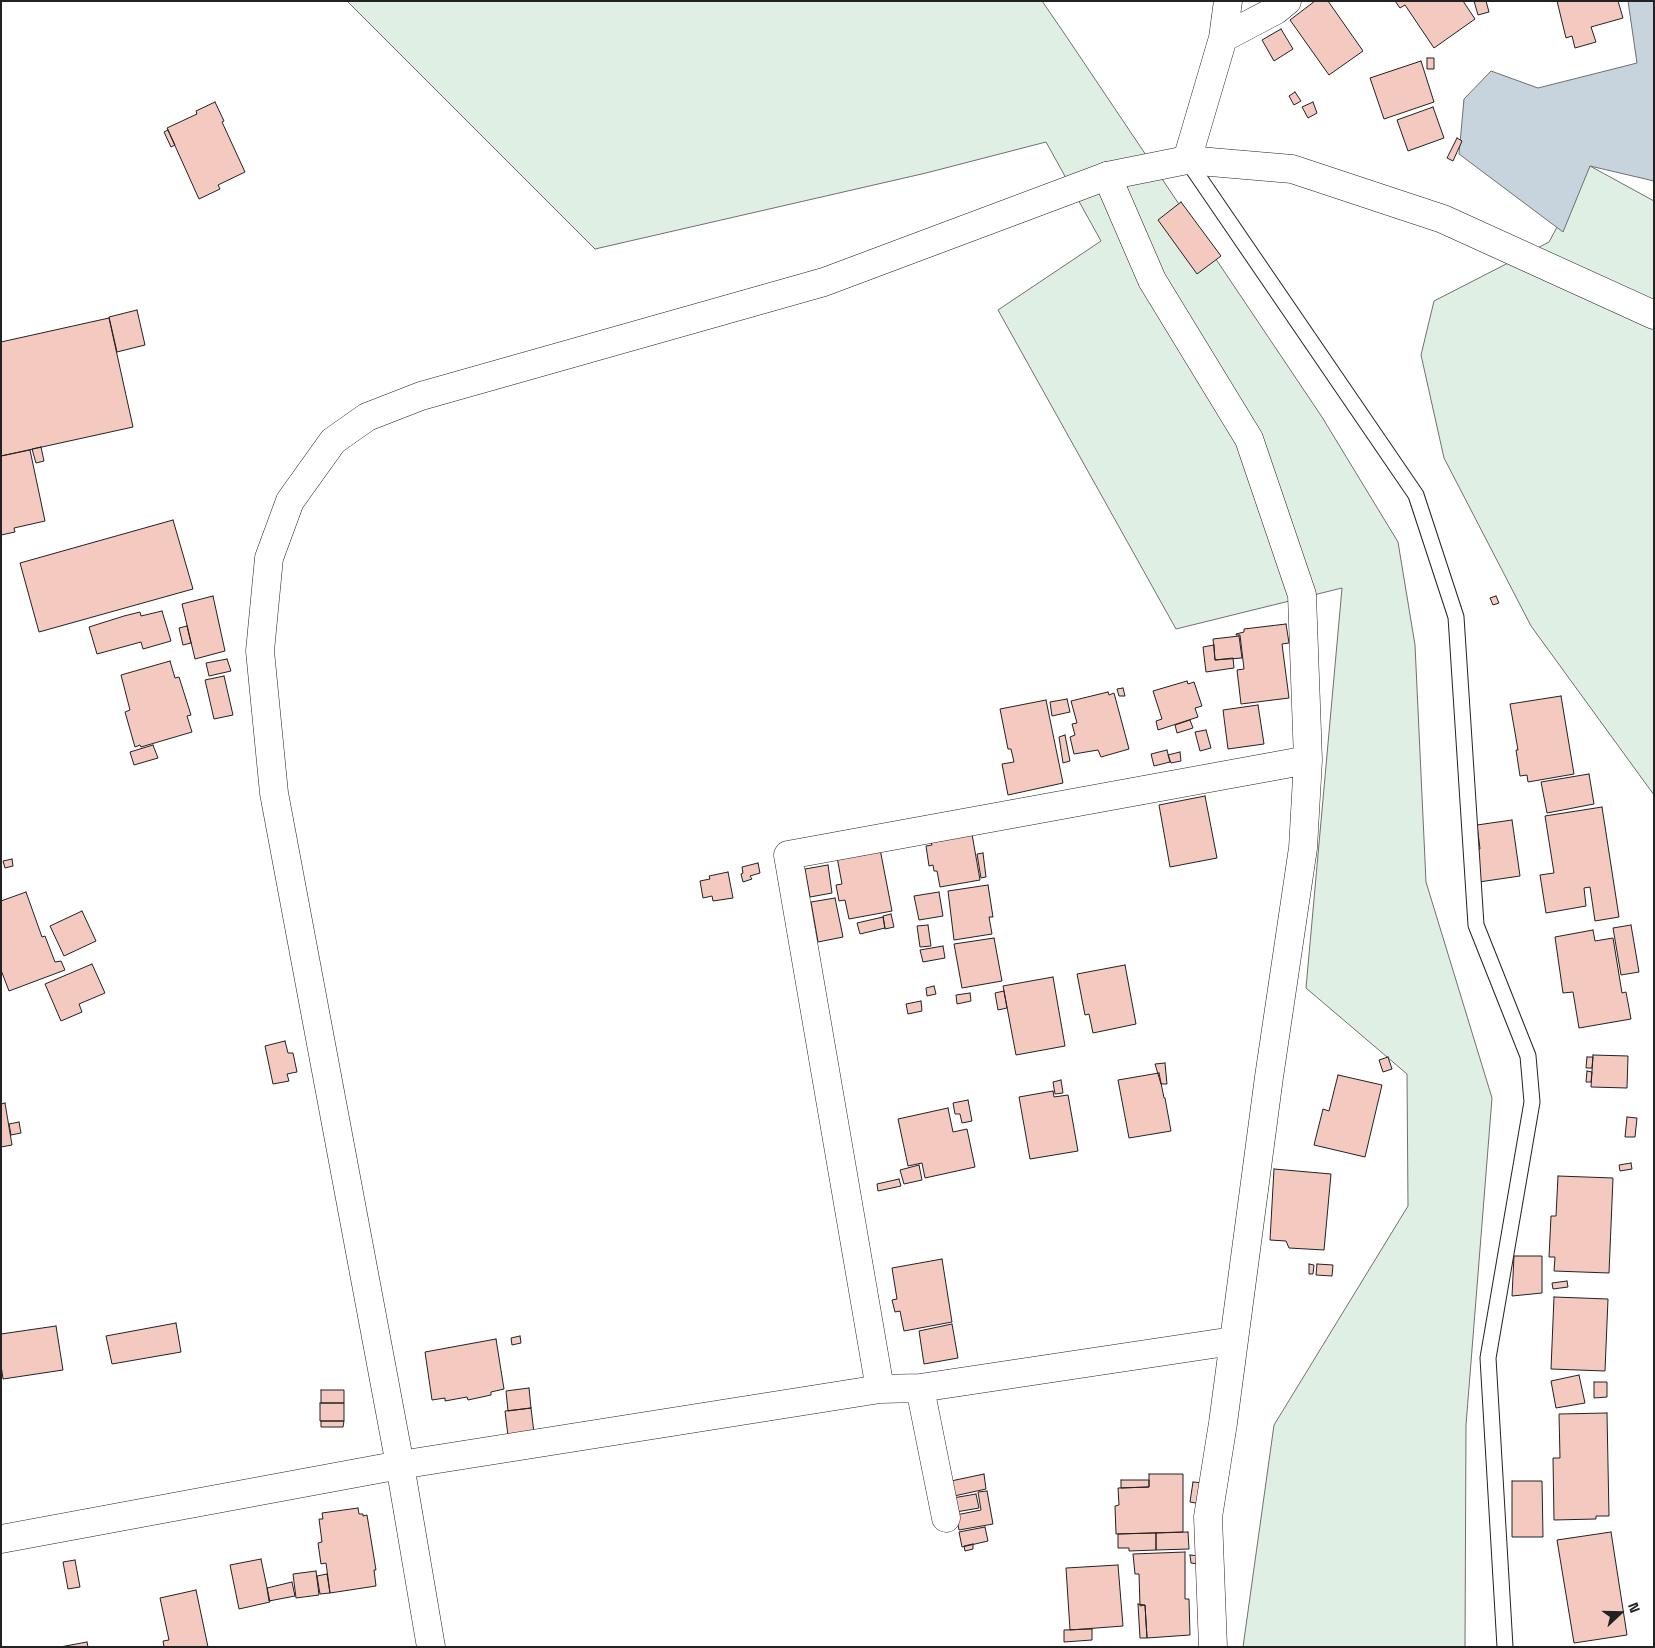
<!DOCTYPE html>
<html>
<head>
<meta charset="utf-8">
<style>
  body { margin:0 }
  #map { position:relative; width:1655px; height:1648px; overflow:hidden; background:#fff; font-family:"Space Grotesk",sans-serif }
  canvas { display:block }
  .frame { position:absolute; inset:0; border:2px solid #222; pointer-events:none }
  .north { position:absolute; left:1595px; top:1588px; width:50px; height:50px; -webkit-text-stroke:4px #fff; paint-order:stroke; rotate:69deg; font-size:14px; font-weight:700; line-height:20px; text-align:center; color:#222 }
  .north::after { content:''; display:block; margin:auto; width:18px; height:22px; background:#222; clip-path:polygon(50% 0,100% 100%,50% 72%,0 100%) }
</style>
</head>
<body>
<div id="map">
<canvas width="1655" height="1648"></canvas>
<div class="frame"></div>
<div class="north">N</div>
</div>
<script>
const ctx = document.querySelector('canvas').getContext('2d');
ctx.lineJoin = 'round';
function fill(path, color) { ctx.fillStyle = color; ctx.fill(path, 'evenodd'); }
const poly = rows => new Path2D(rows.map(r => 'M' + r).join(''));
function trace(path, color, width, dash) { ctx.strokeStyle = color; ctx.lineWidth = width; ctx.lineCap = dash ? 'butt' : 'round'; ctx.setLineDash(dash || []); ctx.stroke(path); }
const green = poly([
  [347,1,1042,1,1064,33,1322,417,1398,542,1415,645,1426,882,1492,1098,1466,1425,1465,1647,1243,1647,1274,1425,1408,1206,1407,1074,1306,988,1342,588,1176,629,998,310,1101,241,1046,142,926,173,595,249,347,1],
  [1590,166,1654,201,1654,795,1531,626,1444,458,1421,355,1434,301,1549,242,1590,166]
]);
fill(green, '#e0efe3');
trace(green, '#6f6f6f', 1);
const water = poly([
  [1628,1,1654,1,1654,181,1590,166,1563,232,1459,154,1464,99,1491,71,1538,88,1637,63,1628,1]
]);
fill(water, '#c7d3dd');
trace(water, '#6f6f6f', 1);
const building = poly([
  [1315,1,1328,1,1363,51,1329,75,1290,20,1315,1],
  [1395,1,1463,1,1475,19,1434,48,1405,5,1400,8,1395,1],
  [1474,1,1486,1,1489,12,1478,15,1474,1],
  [1557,1,1618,1,1623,18,1591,27,1596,42,1575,48,1572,36,1566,38,1557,1],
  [1281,29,1293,49,1274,61,1262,40,1281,29],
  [1427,58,1434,58,1434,69,1427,69,1427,58],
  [1421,61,1434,102,1384,119,1370,78,1421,61],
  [1295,92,1301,101,1294,105,1289,96,1295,92],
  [215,102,224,121,222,122,245,172,218,185,220,189,199,199,167,128,197,114,196,111,215,102],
  [1313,102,1317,113,1308,118,1302,107,1313,102],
  [1433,107,1444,138,1408,151,1397,120,1433,107],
  [168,130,175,145,171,147,164,132,168,130],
  [1457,138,1462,141,1453,161,1447,158,1457,138],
  [1181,202,1221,256,1197,274,1158,220,1181,202],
  [137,310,145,345,117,352,109,317,137,310],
  [109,318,133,427,1,456,1,342,109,318],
  [41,447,44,461,36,463,32,449,41,447],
  [30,450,45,521,14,528,15,532,1,535,1,456,30,450],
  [173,520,193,589,39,632,20,563,173,520],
  [213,596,225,651,195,659,182,604,213,596],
  [1496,596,1499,603,1493,605,1490,598,1496,596],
  [162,611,171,641,143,649,141,642,97,654,89,627,124,616,140,612,141,616,162,611],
  [1286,624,1289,643,1282,644,1289,698,1241,704,1237,670,1244,669,1240,635,1236,635,1236,634,1244,632,1244,629,1286,624],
  [187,626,191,643,183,645,179,628,187,626],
  [1239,636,1242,658,1215,660,1213,639,1239,636],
  [1214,645,1215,660,1233,658,1234,668,1206,672,1203,647,1214,645],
  [227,659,231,671,209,676,206,663,227,659],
  [170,661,175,678,179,677,191,715,187,716,192,732,141,747,140,745,135,747,125,712,130,710,121,675,170,661],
  [224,676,233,715,214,719,205,680,224,676],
  [1187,681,1188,684,1194,682,1202,706,1195,708,1198,717,1158,730,1156,721,1162,719,1153,691,1187,681],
  [1123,688,1125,696,1119,696,1117,689,1123,688],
  [1108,692,1109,695,1114,693,1129,749,1101,757,1098,750,1074,754,1070,737,1075,735,1072,724,1077,723,1071,701,1108,692],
  [1561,696,1574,774,1528,782,1527,775,1520,776,1516,750,1518,750,1510,704,1561,696],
  [1067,699,1070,712,1052,716,1050,702,1067,699],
  [1046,700,1063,783,1008,795,1002,764,1014,762,1011,749,1008,749,1000,709,1046,700],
  [1258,705,1264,744,1228,749,1223,710,1258,705],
  [1190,720,1193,728,1177,733,1175,725,1190,720],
  [1206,730,1211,748,1200,751,1195,732,1206,730],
  [1065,735,1070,761,1063,763,1059,737,1065,735],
  [153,745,158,758,134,765,130,752,153,745],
  [1167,750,1170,762,1154,766,1151,754,1167,750],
  [1180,752,1181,761,1171,763,1168,755,1180,752],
  [1589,774,1594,804,1547,813,1541,782,1589,774],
  [1205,796,1217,858,1170,867,1159,805,1205,796],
  [1602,807,1619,917,1595,921,1590,887,1584,888,1586,906,1546,913,1540,875,1554,873,1545,816,1602,807],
  [1512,820,1520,876,1479,882,1475,850,1480,849,1477,825,1512,820],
  [972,834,980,880,940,887,937,871,934,871,933,865,929,866,926,846,932,845,931,842,972,834],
  [880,849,892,911,849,919,845,900,839,901,836,885,842,884,837,857,880,849],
  [983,853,986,877,981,878,977,854,983,853],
  [12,859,13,866,5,868,3,861,12,859],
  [758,863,760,873,750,876,752,879,743,882,741,874,743,873,742,867,758,863],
  [828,865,832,893,810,897,805,869,828,865],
  [728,872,733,898,713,901,712,896,703,898,700,881,710,879,709,876,728,872],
  [988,885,993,917,989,917,992,934,954,940,948,891,988,885],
  [26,892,42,937,45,936,55,962,61,961,65,970,9,991,1,970,1,901,26,892],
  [939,892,943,916,919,920,914,896,939,892],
  [835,898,843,937,818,942,811,902,835,898],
  [82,911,96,941,64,956,50,926,82,911],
  [891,914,894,927,885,929,883,916,891,914],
  [883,917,885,928,860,934,857,923,883,917],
  [928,925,931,946,920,947,917,926,928,925],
  [1631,925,1639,972,1621,975,1613,928,1631,925],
  [1593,930,1595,941,1613,938,1622,993,1626,992,1631,1019,1579,1028,1573,992,1563,993,1555,937,1593,930],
  [994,938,1002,981,962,988,954,944,994,938],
  [943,946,945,958,923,962,920,950,943,946],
  [92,964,105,993,79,1004,82,1012,61,1021,45,984,92,964],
  [1125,965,1136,1024,1093,1033,1089,1014,1085,1015,1077,974,1125,965],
  [1053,977,1065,1046,1016,1055,1003,986,1053,977],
  [934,986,936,994,927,996,926,988,934,986],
  [1004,991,1007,1008,998,1010,995,993,1004,991],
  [970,993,971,1001,957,1004,956,995,970,993],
  [921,1001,922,1011,908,1014,906,1004,921,1001],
  [285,1041,288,1053,293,1053,297,1072,287,1074,289,1081,273,1084,265,1046,285,1041],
  [1593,1055,1628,1056,1627,1088,1591,1087,1593,1055],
  [1388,1057,1392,1069,1383,1072,1379,1060,1388,1057],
  [1587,1057,1593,1057,1592,1068,1586,1068,1587,1057],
  [1165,1063,1167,1084,1161,1084,1155,1064,1165,1063],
  [1587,1071,1592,1072,1591,1082,1586,1082,1587,1071],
  [1159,1073,1164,1098,1165,1098,1171,1131,1129,1138,1118,1080,1159,1073],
  [1338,1075,1382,1085,1365,1157,1314,1145,1323,1109,1329,1111,1338,1075],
  [1061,1080,1063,1093,1055,1094,1053,1082,1061,1080],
  [1053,1091,1054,1097,1068,1095,1078,1151,1030,1159,1019,1097,1053,1091],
  [968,1100,972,1121,962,1123,960,1114,955,1114,953,1103,968,1100],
  [5,1103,12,1145,1,1147,1,1104,5,1103],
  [948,1108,953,1132,967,1129,975,1167,925,1178,922,1163,908,1166,898,1119,948,1108],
  [1627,1117,1637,1118,1635,1137,1625,1137,1627,1117],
  [19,1122,21,1133,11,1135,9,1124,19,1122],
  [1631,1163,1632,1169,1620,1171,1619,1165,1631,1163],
  [919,1165,922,1180,904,1184,900,1170,919,1165],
  [1274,1169,1331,1174,1324,1250,1289,1248,1286,1241,1270,1240,1274,1169],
  [1558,1176,1613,1178,1609,1273,1554,1271,1555,1257,1549,1257,1551,1216,1556,1216,1558,1176],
  [899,1179,901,1186,878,1191,877,1184,899,1179],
  [1514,1256,1542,1256,1542,1293,1512,1296,1514,1256],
  [942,1259,952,1322,904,1331,900,1311,895,1312,892,1300,897,1299,892,1268,942,1259],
  [1309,1264,1314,1265,1313,1274,1309,1274,1309,1264],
  [1317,1264,1333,1265,1332,1276,1316,1275,1317,1264],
  [1567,1281,1568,1287,1553,1289,1552,1283,1567,1281],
  [1554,1297,1608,1299,1605,1371,1551,1369,1554,1297],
  [176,1323,181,1352,112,1364,106,1336,176,1323],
  [952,1324,958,1358,924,1364,919,1331,952,1324],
  [56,1326,63,1370,3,1379,1,1365,1,1334,56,1326],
  [520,1336,521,1343,512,1345,511,1338,520,1336],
  [496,1339,504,1389,491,1392,491,1395,468,1400,467,1397,445,1401,445,1398,432,1400,425,1352,496,1339],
  [1579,1375,1585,1403,1556,1408,1551,1381,1579,1375],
  [1594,1382,1607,1382,1607,1397,1594,1398,1594,1382],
  [529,1388,531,1408,508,1411,506,1391,529,1388],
  [321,1390,344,1390,344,1403,321,1403,321,1390],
  [320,1403,344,1403,344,1421,320,1421,320,1403],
  [531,1408,534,1433,508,1436,505,1411,531,1408],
  [1607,1413,1609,1516,1596,1516,1596,1519,1554,1520,1553,1458,1560,1458,1559,1414,1607,1413],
  [321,1421,344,1421,343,1427,321,1427,321,1421],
  [984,1474,986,1489,954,1496,951,1481,984,1474],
  [1149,1474,1183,1474,1183,1532,1116,1534,1115,1506,1119,1505,1118,1488,1149,1487,1149,1474],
  [1121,1480,1149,1480,1149,1487,1121,1488,1121,1480],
  [1512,1481,1542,1481,1543,1537,1512,1537,1512,1481],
  [1193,1482,1204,1483,1202,1504,1190,1502,1193,1482],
  [987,1491,993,1524,959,1530,956,1515,981,1510,978,1492,987,1491],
  [976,1494,979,1508,956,1512,953,1498,976,1494],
  [358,1508,359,1514,363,1514,363,1516,367,1515,376,1570,374,1570,376,1586,330,1593,326,1563,321,1564,318,1543,322,1542,319,1519,323,1519,322,1513,358,1508],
  [985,1527,988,1541,962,1547,959,1532,985,1527],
  [1188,1532,1189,1549,1156,1550,1156,1533,1188,1532],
  [1611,1532,1627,1635,1574,1643,1557,1540,1611,1532],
  [1156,1533,1156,1550,1129,1551,1129,1548,1118,1548,1118,1534,1156,1533],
  [973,1544,973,1549,965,1551,964,1546,973,1544],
  [1185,1552,1185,1599,1189,1599,1190,1635,1147,1638,1145,1605,1140,1606,1139,1574,1135,1574,1133,1554,1185,1552],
  [1190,1555,1199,1556,1198,1564,1191,1563,1190,1555],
  [261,1559,270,1602,239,1609,230,1565,261,1559],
  [75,1560,80,1587,68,1589,63,1562,75,1560],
  [1118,1565,1123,1626,1070,1630,1066,1568,1118,1565],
  [316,1571,319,1595,296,1598,293,1574,316,1571],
  [327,1574,330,1593,320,1594,317,1576,327,1574],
  [292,1582,295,1596,269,1601,267,1588,292,1582],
  [196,1590,208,1647,164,1647,163,1641,169,1640,160,1598,196,1590],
  [1138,1604,1145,1605,1147,1638,1140,1638,1138,1604],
  [1092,1629,1092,1640,1064,1642,1064,1630,1092,1629],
  [87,1642,88,1647,60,1647,87,1642]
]);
fill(building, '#f3c9c0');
trace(building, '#222', 1);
const service = poly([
  [1187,160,1416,495,1456,617,1476,925,1528,1056,1532,1102,1488,1358,1505,1647]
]);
const minor = poly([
  [1223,38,1276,10,1287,1],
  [1187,160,1223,38,1228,1],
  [1107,176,1152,280,1249,439,1302,595,1308,760,1303,848,1269,1077,1223,1423,1208,1517,1213,1647],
  [920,1388,946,1518],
  [880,1389,788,855,1308,760],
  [1,1539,400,1465,880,1389,920,1388,1233,1341]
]);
const tertiary = poly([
  [431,1647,400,1465,274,793,260,651,269,558,290,501,333,441,367,417,421,396,824,282,1107,176,1187,160,1292,169,1443,219,1654,315]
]);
trace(service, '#222', 17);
trace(minor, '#222', 29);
trace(tertiary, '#222', 29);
trace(service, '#fff', 15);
trace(minor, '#fff', 28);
trace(tertiary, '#fff', 28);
</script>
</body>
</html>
